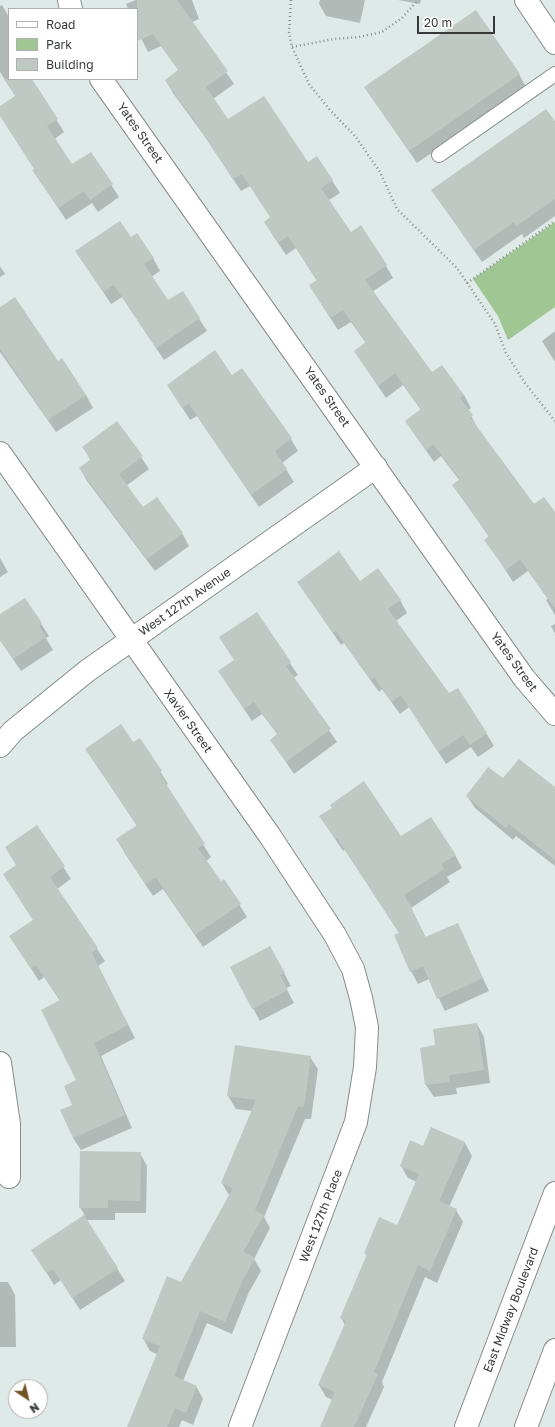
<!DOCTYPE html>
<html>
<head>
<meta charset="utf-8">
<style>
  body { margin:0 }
  #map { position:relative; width:555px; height:1427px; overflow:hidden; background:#dfe9e7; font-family:"Golos Text",sans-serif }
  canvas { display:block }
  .legend { position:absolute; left:8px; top:8px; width:130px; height:72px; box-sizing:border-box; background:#fff; border:1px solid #afb0b0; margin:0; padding:5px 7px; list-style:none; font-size:12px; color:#363a39 }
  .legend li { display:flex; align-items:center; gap:8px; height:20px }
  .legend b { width:20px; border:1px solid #afb0b0 }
  .north { position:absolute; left:8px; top:1379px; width:40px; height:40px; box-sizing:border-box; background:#fff; border:1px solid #afb0b0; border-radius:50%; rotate:145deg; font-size:11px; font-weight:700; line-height:16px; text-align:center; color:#363a39 }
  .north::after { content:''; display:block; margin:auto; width:14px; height:18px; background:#705226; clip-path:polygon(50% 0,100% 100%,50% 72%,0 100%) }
  .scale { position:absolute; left:417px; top:16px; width:78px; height:18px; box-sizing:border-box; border:2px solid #363a39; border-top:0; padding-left:5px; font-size:12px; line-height:14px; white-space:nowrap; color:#363a39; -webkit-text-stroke:3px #fff; paint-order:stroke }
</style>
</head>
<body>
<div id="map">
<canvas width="555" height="1427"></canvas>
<ul class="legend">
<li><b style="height:5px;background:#fff"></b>Road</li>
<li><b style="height:11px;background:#9fc693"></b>Park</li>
<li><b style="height:11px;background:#c0c8c4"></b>Building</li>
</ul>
<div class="north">N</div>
<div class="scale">20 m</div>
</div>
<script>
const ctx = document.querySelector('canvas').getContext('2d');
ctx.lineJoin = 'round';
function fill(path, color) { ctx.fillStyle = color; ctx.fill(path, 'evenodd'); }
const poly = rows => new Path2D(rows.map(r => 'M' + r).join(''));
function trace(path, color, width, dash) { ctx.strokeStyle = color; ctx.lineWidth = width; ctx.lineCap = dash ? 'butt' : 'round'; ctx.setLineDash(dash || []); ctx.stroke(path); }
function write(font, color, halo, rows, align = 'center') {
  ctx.font = font + ' "Golos Text",sans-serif'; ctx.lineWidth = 3; ctx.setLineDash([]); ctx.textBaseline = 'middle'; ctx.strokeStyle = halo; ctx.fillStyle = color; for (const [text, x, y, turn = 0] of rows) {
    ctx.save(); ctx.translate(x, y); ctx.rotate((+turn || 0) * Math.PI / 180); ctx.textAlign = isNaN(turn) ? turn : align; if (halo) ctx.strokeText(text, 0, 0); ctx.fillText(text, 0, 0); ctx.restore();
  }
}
fill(poly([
  [555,222,555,307,508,340,498,316,473,279]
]), '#9fc693');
fill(poly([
  [136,0,192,0,199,19,192,22,234,84,213,99,228,121,308,163,317,157,340,193,329,200,351,233,386,266,393,278,372,292,432,374,464,395,471,408,468,410,478,429,534,505,555,514,555,615,546,600,548,599,528,571,513,582,486,540,489,537,454,486,460,481,441,456,434,462,406,422,421,410,403,385,386,398,355,352,366,343,351,322,338,330,310,286,317,281,296,248,286,255,272,234,271,218,250,186,241,191,203,134,173,93,166,81,179,71,161,46,148,52,137,30,137,9,128,9,126,4],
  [320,0,365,0,360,23,326,16,319,4],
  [398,0,421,0,420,4],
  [2,5,9,17,9,79,31,79,64,132,28,159,0,114,0,107,16,97,0,72,0,6],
  [519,74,526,87,417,163,365,88],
  [555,123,555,216,524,238,522,234,482,262,432,190],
  [91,153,119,197,98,212,92,203,66,220,40,180,72,165],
  [131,238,153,258,160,271,151,277,167,302,182,292,207,331,164,360,122,297,111,304,77,252],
  [0,266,5,274,0,277],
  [0,308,58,362,86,395,93,408,56,432,0,352],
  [555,331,555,362,542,341],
  [232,377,291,439,298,451,282,463,294,482,259,507,197,416,190,420,168,385],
  [117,422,149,469,126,486,143,509,182,533,189,546,155,571,87,481,80,468,91,461,83,447],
  [0,558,8,572,0,577],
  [298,582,360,582,400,600,407,613,396,621,449,695,486,733,494,746,478,757,471,747,446,764,409,707,400,714,382,689,379,692,344,643,341,645],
  [25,599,49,636,46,638,53,650,21,671,0,640,0,616],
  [256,613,298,675,293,678,337,742,294,774,271,740,278,735,262,714,252,721,227,684,235,661,220,638],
  [555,624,555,634,551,626],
  [140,740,168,784,166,786,211,857,206,861,220,883,224,880,247,917,203,947,163,889,153,896,124,852,117,839,137,826,86,749,133,744],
  [504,780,555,792,555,866,516,836,513,840,475,808,467,796],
  [321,817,401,838,455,855,462,868,447,877,450,882,411,908,426,938,457,924,489,991,445,1011,429,979,418,984,411,971,400,934,345,850,343,851],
  [37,826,71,879,57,889,105,961,98,966,135,1038,101,1056,132,1128,81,1150,73,1138,74,1105,78,1081,60,1001,44,977,39,981,10,936,34,921,4,875,17,866],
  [277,960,291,986,286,988,294,1003,260,1021,234,974],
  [477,1024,484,1037,490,1083,456,1088,457,1094,434,1097,426,1085,436,1046],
  [236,1046,310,1057,318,1069,311,1119,305,1119,264,1217,270,1228,254,1259,261,1271,249,1292,232,1334,207,1323,183,1381,196,1386,203,1399,193,1425,182,1420,179,1427,128,1427,157,1354,150,1351,143,1338,182,1283,230,1197,222,1183,252,1111,236,1109,228,1096],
  [432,1129,465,1143,472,1156,449,1207,456,1210,463,1222,437,1283,425,1277,382,1382,384,1387,366,1427,321,1427,333,1400,326,1397,319,1385,345,1325,341,1318,367,1256,365,1253,398,1227,417,1182,408,1178,401,1166,423,1147],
  [140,1153,147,1166,146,1213,115,1213,115,1220,86,1220,125,1281,80,1310,61,1280,54,1285,33,1250,85,1216,80,1207],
  [0,1282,8,1282,15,1295,16,1347,0,1347]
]), '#0003');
fill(poly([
  [137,0,177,0,228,71,206,87,228,119,264,96,308,162,317,156,333,180,321,188,351,232,361,225,387,265,365,280,432,372,442,365,464,395,460,398,473,415,470,417,534,504,544,497,555,512,555,608,520,559,506,570,484,540,489,536,452,485,460,479,433,444,426,450,405,421,421,409,395,373,378,386,354,351,366,342,343,310,330,318,309,285,317,280,288,236,278,243,264,222,270,217,242,174,233,179,195,121,165,80,178,70,153,34,137,41],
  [476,10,520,74,409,151,364,87],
  [4,79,32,79,58,119,47,126,72,164,91,152,113,184,90,200,84,191,58,208,32,170,34,169,0,116,0,106,15,96],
  [546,109,555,121,555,199,516,226,514,222,474,250,431,190],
  [120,221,131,237,137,233,154,258,144,264,168,300,183,291,200,318,156,348,114,285,103,292,75,251],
  [15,297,58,361,62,358,86,395,48,420,0,349,0,307],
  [215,350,232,375,242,368,292,438,275,451,287,469,251,495,189,404,182,408,167,385],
  [117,421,143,456,119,474,143,507,157,497,183,533,147,559,79,468,91,459,82,447],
  [339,551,360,581,378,568,401,600,388,609,449,693,458,688,487,733,470,745,463,735,438,752,401,695,392,702,374,677,371,680,336,631,333,633,297,582],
  [25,598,42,623,39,626,46,637,13,659,0,640,0,614],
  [257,612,291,662,286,666,331,729,286,762,270,740,277,734,254,702,244,709,218,671,234,660,219,637],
  [121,724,133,742,140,738,162,771,159,773,205,844,198,848,221,881,224,879,241,904,195,935,156,877,145,884,116,839,137,825,85,749],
  [519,759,555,787,555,860,509,824,506,828,466,796,488,767,503,778],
  [364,781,401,836,431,817,456,855,441,864,444,869,404,895,411,907,425,937,458,923,483,978,437,999,423,966,410,972,394,935,399,933,337,838,335,839,319,816,332,808,330,805],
  [37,825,65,866,50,877,98,948,92,953,128,1025,94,1043,125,1115,73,1138,60,1110,72,1105,64,1086,76,1080,41,1010,60,1000,36,965,31,969,9,936,33,920,3,874,16,865,5,847],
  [270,946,285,973,280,975,288,990,252,1009,230,967],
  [477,1023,484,1070,449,1075,450,1082,425,1085,420,1048,435,1045,433,1029],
  [235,1045,311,1056,304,1107,298,1106,255,1210,264,1215,243,1252,255,1258,243,1279,225,1322,200,1311,174,1376,197,1386,186,1413,175,1408,167,1427,127,1427,160,1346,142,1339,167,1276,181,1282,233,1188,221,1183,256,1100,227,1096],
  [431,1127,465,1142,439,1201,457,1209,430,1271,418,1265,374,1372,378,1374,354,1427,320,1427,335,1392,318,1385,346,1321,340,1318,367,1254,364,1253,379,1217,397,1225,419,1174,400,1166,410,1140,423,1146],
  [80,1151,141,1152,140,1201,108,1200,108,1208,79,1208],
  [84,1215,118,1268,72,1298,53,1269,46,1273,31,1250]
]), '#c0c8c4');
const lane = poly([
  [439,155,555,74]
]);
const street = poly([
  [69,0,71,9],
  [526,0,555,43],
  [101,79,524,678,555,714],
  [0,453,270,836,335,935,353,969,361,998,367,1027,365,1067,356,1122,240,1427],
  [0,746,13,731,87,671,376,467],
  [0,1063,9,1124,9,1177]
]);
const secondary = poly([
  [466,1427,555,1193],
  [526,1427,555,1350]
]);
trace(lane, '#858e8c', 16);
trace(street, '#858e8c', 24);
trace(secondary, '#858e8c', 24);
trace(poly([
  [291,0,289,33,292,47,309,84,330,110,355,136,380,172,397,209,457,268,495,324,506,353,525,383,555,421],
  [292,47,334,39,359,37,382,32,402,18,418,0],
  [467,283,555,221]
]), '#888f8e', 2.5, [1, 3]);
trace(lane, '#fff', 14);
trace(street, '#fff', 22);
trace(secondary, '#fff', 22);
write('12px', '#363a39', '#fff', [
  ["Yates Street",140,133,55],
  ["Yates Street",327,397,55],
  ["West 127th Avenue",185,602,-35],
  ["Yates Street",514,662,54],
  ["Xavier Street",188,721,55],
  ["West 127th Place",321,1216,-69],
  ["East Midway Boulevard",511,1310,-69]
]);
</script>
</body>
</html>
